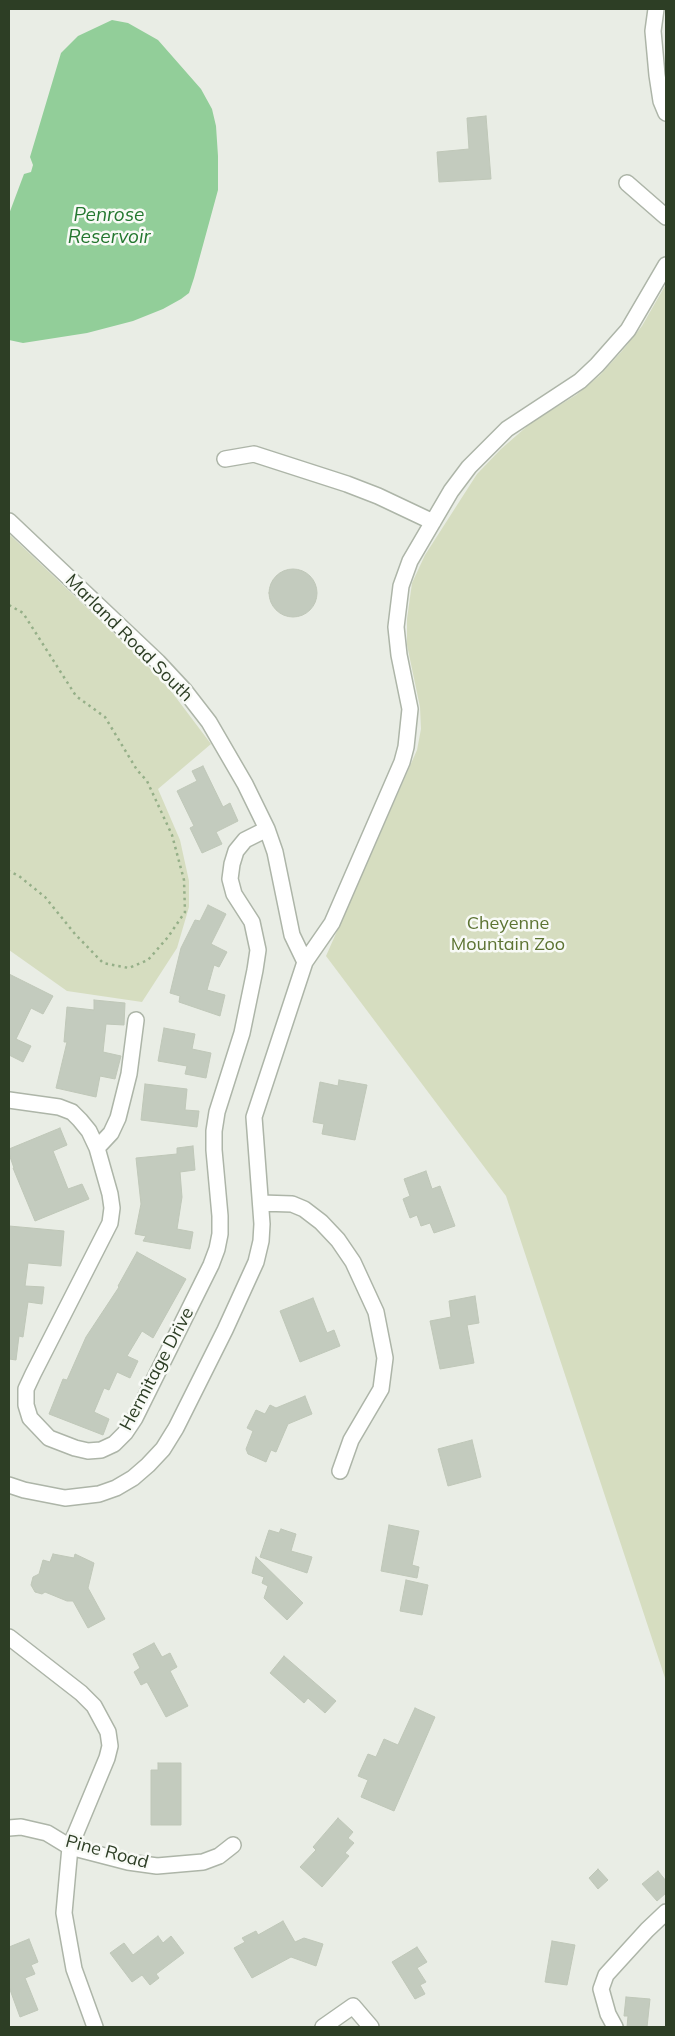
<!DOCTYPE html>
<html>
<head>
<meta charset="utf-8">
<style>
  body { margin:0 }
  #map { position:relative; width:675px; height:2036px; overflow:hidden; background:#e9ede5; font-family:Mulish,sans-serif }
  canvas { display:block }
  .frame { position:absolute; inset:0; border:10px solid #2d3e25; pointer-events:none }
</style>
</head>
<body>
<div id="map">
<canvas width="675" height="2036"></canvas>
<div class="frame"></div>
</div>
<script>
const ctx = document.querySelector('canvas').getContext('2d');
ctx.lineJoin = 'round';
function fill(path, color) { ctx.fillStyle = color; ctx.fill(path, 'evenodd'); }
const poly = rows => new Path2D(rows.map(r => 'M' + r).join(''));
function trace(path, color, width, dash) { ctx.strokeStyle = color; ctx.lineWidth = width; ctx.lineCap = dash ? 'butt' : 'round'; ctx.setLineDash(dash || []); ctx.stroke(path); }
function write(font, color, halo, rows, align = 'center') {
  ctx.font = font + ' Mulish,sans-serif'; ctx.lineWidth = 5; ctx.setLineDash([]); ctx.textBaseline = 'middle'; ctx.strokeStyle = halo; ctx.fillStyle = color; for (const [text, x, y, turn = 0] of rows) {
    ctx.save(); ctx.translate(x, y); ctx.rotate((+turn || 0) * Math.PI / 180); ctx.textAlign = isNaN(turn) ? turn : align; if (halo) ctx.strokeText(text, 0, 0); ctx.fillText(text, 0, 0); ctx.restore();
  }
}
fill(poly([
  [666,284,666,1681,506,1196,326,956,417,750,421,729,420,707,407,645,407,619,412,583,425,555,477,474,501,449,532,422,576,395,599,376,622,351,642,326],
  [9,534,140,658,171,691,211,744,158,789,180,840,189,881,189,907,177,948,142,1002,67,991,9,950]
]), '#d6ddc0');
fill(poly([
  [112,20,128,23,158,40,201,89,212,109,216,126,218,156,218,190,194,278,189,293,181,299,163,309,133,321,87,333,23,343,9,340,9,214,24,174,31,172,33,165,30,157,61,53,78,36]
]), '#92ce99');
const building = poly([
  [486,116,491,179,439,182,437,152,469,149,467,118,486,116],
  '269 593a24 24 0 1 1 48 0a24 24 0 1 1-48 0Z',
  [203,766,223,807,230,803,238,821,216,832,222,844,202,853,190,828,194,826,177,791,197,781,192,771,203,766],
  [208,905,226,914,211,944,227,952,219,967,214,965,207,990,225,995,220,1016,179,1002,180,996,170,993,181,948,195,920,200,921,208,905],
  [9,974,53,996,43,1014,31,1008,16,1039,31,1046,23,1062,9,1055,9,974],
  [94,1000,125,1003,124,1025,106,1024,103,1052,121,1056,115,1079,100,1076,96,1097,56,1088,67,1042,64,1042,67,1007,94,1010,94,1000],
  [164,1028,195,1034,192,1049,211,1053,206,1078,185,1074,187,1066,158,1061,164,1028],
  [339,1080,367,1085,355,1140,322,1134,324,1124,313,1122,320,1082,338,1086,339,1080],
  [145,1084,187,1089,185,1110,199,1111,197,1127,141,1120,145,1084],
  [60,1128,67,1145,53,1151,68,1189,82,1184,89,1199,35,1221,13,1168,14,1168,9,1154,9,1149,60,1128],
  [193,1146,195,1170,180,1172,182,1197,177,1229,193,1232,190,1249,143,1241,146,1236,135,1234,141,1204,136,1158,177,1154,177,1148,193,1146],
  [426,1171,432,1189,440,1186,455,1226,434,1233,430,1223,421,1226,417,1215,410,1218,403,1199,410,1196,404,1179,426,1171],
  [9,1226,64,1231,61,1266,28,1263,25,1286,44,1287,42,1304,28,1302,23,1337,19,1336,16,1360,9,1359,9,1226],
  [137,1252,186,1279,153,1338,142,1331,127,1356,138,1361,130,1378,117,1372,109,1390,104,1388,94,1412,109,1419,103,1435,49,1414,63,1379,67,1380,86,1337,119,1287,118,1286,137,1252],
  [475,1296,479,1323,467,1325,474,1363,440,1369,430,1321,451,1317,449,1301,475,1296],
  [313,1298,327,1333,334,1330,340,1346,300,1362,280,1311,313,1298],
  [305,1396,312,1414,288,1424,276,1452,271,1450,266,1462,248,1454,246,1449,253,1431,247,1428,256,1410,265,1414,270,1405,276,1408,305,1396],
  [472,1440,481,1477,448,1486,438,1449,472,1440],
  [389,1525,419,1531,412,1565,419,1567,417,1578,381,1571,389,1525],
  [281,1529,296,1534,291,1551,312,1557,307,1573,260,1557,269,1530,279,1533,281,1529],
  [53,1554,74,1558,75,1554,94,1563,88,1588,105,1619,88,1628,73,1601,67,1601,45,1592,42,1594,35,1592,31,1585,33,1577,39,1574,43,1560,50,1562,53,1554],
  [256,1557,303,1603,287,1620,264,1598,268,1586,262,1583,264,1577,252,1573,256,1557],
  [406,1580,428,1585,422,1615,400,1611,406,1580],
  [154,1643,162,1657,170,1653,177,1667,170,1671,188,1706,166,1717,147,1682,141,1685,134,1672,140,1668,133,1654,154,1643],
  [284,1656,336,1701,325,1713,308,1698,304,1703,270,1673,284,1656],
  [415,1708,435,1717,394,1811,361,1797,368,1780,358,1776,368,1754,376,1757,384,1739,398,1745,415,1708],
  [158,1763,181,1763,181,1825,151,1825,151,1770,158,1770,158,1763],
  [338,1818,353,1832,348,1838,354,1843,345,1853,349,1856,322,1887,300,1867,316,1850,313,1847,338,1818],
  [598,1869,608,1880,598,1889,589,1878,598,1869],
  [658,1871,666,1881,666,1893,657,1901,642,1884,658,1871],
  [283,1921,295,1942,304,1938,323,1944,316,1966,291,1957,252,1978,234,1948,245,1942,242,1938,256,1931,258,1935,283,1921],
  [158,1936,163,1943,171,1936,184,1953,156,1974,159,1978,150,1985,142,1975,132,1982,110,1953,124,1943,133,1955,158,1936],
  [29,1939,38,1962,31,1965,35,1974,25,1978,38,2010,20,2017,9,1987,9,1947,29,1939],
  [552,1941,575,1945,567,1985,545,1982,552,1941],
  [417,1947,427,1962,417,1968,426,1982,420,1985,425,1994,415,1999,392,1962,417,1947],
  [626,1997,650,1999,647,2027,627,2027,628,2016,624,2016,626,1997]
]);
fill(building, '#c3cbbe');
trace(building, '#bfc7b8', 1);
const minor = poly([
  [656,9,653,31,657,75,661,101,666,113],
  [627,183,666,217],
  [225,459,254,454,347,484,378,496,433,522],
  [9,521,158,662,185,691,209,722,245,784,267,829,275,852,292,935,305,962],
  [9,1100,59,1107,72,1112,80,1120,89,1131,97,1148,110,1194,112,1208,110,1223,33,1374,26,1389,26,1405,30,1418,49,1438,75,1448,88,1451,101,1450,114,1444,125,1433,135,1418,211,1265,217,1249,220,1234,220,1216,214,1150,214,1131,217,1112,242,1033,255,970,258,950,252,922,234,894,230,879,232,864,236,851,245,840,267,829],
  [97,1148,111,1133,118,1118,129,1074,136,1020],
  [261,1203,292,1204,304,1209,321,1222,338,1240,353,1262,376,1312,385,1358,381,1389,351,1440,340,1471],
  [9,1485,24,1490,65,1498,99,1494,116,1488,133,1478,148,1465,163,1449,176,1428,225,1330,256,1262,261,1241,262,1224,254,1117,305,962,332,923,402,762,406,747,410,709,399,655,396,627,401,586,410,561,451,491,469,467,507,429,580,381,597,365,628,330,666,265],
  [9,1637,81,1693,94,1706,108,1732,110,1746,107,1758,70,1847,64,1913,74,1969,95,2027],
  [9,1828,21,1827,47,1833,70,1847,128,1862,157,1866,203,1862,219,1856,233,1845],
  [323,2027,353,2006,371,2027],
  [615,2027,608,2014,601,1989,606,1975,647,1930,666,1912]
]);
trace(minor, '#adb5a8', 18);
trace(poly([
  [9,605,23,613,76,696,105,717,137,770,147,781,172,835,184,880,185,912,168,937,148,960,129,968,103,963,75,934,45,897,19,876,9,871]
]), '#95af88', 2.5, [2.5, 4]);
trace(minor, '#fff', 15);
write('18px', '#2d3e25', '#f8faf6', [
  ["Marland Road South",129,638,45],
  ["Hermitage Drive",157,1369,-62],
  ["Pine Road",107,1852,15]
]);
write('18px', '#5c7332', '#f8faf6', [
  ["Cheyenne",508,924],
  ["Mountain Zoo",508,945]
]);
write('italic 19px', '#23772f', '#f8faf6', [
  ["Penrose",109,215],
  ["Reservoir",109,237]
]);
</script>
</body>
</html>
